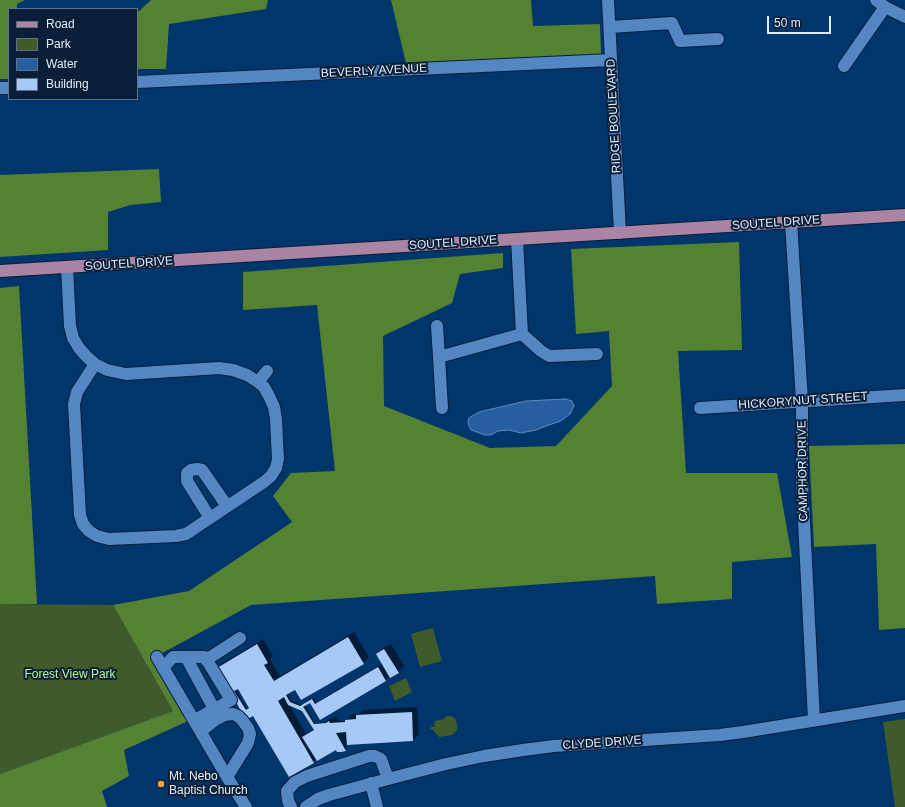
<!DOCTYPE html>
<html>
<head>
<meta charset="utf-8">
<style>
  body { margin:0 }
  #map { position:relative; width:905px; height:807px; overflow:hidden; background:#00366c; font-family:Helvetica,sans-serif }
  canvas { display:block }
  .legend { position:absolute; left:8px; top:8px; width:130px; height:92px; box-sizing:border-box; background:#0a1f37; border:1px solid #607185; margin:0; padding:5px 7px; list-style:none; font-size:12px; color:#e1ecf9 }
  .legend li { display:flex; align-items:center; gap:8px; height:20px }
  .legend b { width:20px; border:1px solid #607185 }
  .scale { position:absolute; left:767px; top:16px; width:64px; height:18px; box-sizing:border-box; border:2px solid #e1ecf9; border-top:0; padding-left:5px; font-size:12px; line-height:14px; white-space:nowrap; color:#e1ecf9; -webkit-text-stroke:3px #0a1f37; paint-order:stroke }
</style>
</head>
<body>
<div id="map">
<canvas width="905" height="807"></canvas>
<ul class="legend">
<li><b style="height:5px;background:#ab84a3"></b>Road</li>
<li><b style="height:11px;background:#3f5b2c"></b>Park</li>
<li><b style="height:11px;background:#255fa1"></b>Water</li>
<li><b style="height:11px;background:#a6c9f5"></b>Building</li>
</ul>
<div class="scale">50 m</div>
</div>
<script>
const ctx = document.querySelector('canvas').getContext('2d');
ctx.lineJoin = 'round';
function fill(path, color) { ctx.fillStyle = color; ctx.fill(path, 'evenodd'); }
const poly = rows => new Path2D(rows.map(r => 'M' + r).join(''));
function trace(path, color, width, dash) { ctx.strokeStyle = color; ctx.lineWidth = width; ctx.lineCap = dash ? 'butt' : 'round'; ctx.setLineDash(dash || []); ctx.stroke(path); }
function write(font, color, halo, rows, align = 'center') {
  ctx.font = font + ' Helvetica,sans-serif'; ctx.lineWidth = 4; ctx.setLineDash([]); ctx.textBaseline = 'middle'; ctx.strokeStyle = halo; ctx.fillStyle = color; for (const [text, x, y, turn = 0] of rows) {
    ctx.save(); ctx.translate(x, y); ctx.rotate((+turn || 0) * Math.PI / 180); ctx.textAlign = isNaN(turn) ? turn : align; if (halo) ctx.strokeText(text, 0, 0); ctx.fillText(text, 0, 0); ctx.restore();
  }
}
fill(poly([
  [0,604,113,605,173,711,0,774],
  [433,628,442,661,420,667,411,634],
  [406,678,412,692,395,701,389,686],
  [447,716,450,716,455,718,457,724,457,730,452,735,439,737,433,730,430,729,431,727,434,727,435,721,444,719],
  [905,719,905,807,895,807,883,722]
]), '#3f5b2c');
fill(poly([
  [0,0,25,0,17,4,17,9,9,9,9,79,0,79],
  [151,0,268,0,266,9,169,24,166,69,137,69,137,13],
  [391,0,531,0,533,26,600,24,601,55,406,63],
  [159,169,161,202,130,205,108,212,108,250,0,257,0,175],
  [739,242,742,350,678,351,686,473,777,473,792,557,732,562,732,599,657,604,655,576,251,605,153,658,188,721,124,750,129,776,102,791,107,807,0,807,0,774,173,711,113,605,189,591,292,522,273,496,291,473,335,471,317,305,243,310,243,272,503,253,503,268,460,274,452,303,383,336,384,406,490,448,556,446,612,386,609,331,576,334,571,249],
  [19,286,37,604,0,604,0,288],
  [905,444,905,628,879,630,876,544,814,547,809,446]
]), '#558232');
const water = poly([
  [565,399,572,401,574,406,570,414,561,421,549,425,536,430,521,433,509,430,498,431,491,435,485,435,471,430,469,426,468,421,469,418,479,412,526,401,565,399]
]);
fill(water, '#255fa1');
trace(water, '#5d89bb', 1);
fill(poly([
  [354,632,369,657,363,663,296,689,288,694,292,701,302,705,314,698,317,703,319,701,383,663,377,654,383,648,391,644,404,666,398,672,390,676,386,680,320,718,311,702,304,706,306,706,315,723,325,722,336,716,339,721,346,721,352,714,359,714,363,710,417,707,419,734,413,740,348,744,347,741,345,743,347,748,346,750,341,751,336,749,317,759,313,762,253,715,246,718,218,668,224,662,263,639,273,656,270,659,280,676],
  [239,687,251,707,247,709,236,689],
  [289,704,303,710,314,728,306,734]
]), '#0007');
fill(poly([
  [348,637,364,664,301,700,295,690,286,695,290,702,300,706,312,699,315,704,378,667,386,681,320,720,310,703,303,707,304,708,314,724,326,723,329,721,330,723,345,722,345,720,356,719,356,715,412,712,413,741,347,745,346,732,336,733,346,751,341,752,337,752,336,750,317,761,302,737,314,730,302,711,288,705,284,697,278,701,314,763,289,777,253,716,246,720,217,668,257,644,268,663,264,665,274,681],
  [238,689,249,708,246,710,234,691],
  [384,649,399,673,390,678,376,654]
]), '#a6c9f5');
const minor = poly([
  [608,0,620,233],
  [876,0,885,7,905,17],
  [610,27,672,23,680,41,718,39],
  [844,66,885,7],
  [137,82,611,60],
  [0,88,9,88],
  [791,222,802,401,802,482,814,720],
  [67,267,70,326,73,338,79,348,86,356,95,364,107,370,126,374,219,368,233,370,247,375,258,382,264,387,269,396,274,407,276,419,277,440,278,459,276,468,271,476,264,482,186,534,176,536,109,539,97,536,89,531,83,524,80,515,74,404,77,392,95,364],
  [437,326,439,357],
  [522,334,541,351,549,356,597,354],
  [258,382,267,371],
  [442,408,439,357,522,334,517,239],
  [700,408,905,395],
  [210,518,187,481,187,473,191,470,197,469,202,470,227,506],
  [157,657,227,777,246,807],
  [186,657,214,709],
  [206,660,240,638],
  [163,668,173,657,205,657,231,700,195,720],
  [201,731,215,720,225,715,233,714,238,716,242,720,248,728,250,734,248,743,227,777],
  [371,783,377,807],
  [291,807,288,801,287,791,295,782,307,776,369,756,375,756,381,759,388,779],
  [306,807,318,799,329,795,388,779,446,764,484,756,523,750,554,746,720,735,743,732,905,706]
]);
const major = poly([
  [0,271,905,215]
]);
trace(minor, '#051f3c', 14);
trace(major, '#051f3c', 14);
trace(minor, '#5486c3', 12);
trace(major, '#ab84a3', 12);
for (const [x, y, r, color] of [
  [161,784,4,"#eea83c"]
]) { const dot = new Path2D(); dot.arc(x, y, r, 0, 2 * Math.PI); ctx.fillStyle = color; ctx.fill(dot); trace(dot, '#0a1f37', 1.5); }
write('12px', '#e1ecf9', '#0a1f37', [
  ["BEVERLY AVENUE",374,71,-3],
  ["RIDGE BOULEVARD",614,116,-93],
  ["SOUTEL DRIVE",776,223,-4],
  ["SOUTEL DRIVE",453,243,-4],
  ["SOUTEL DRIVE",129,264,-4],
  ["HICKORYNUT STREET",803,401,-4],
  ["CAMPHOR DRIVE",803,471,-91],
  ["CLYDE DRIVE",602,743,-4]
]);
write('12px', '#b9f98e', '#0a1f37', [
  ["Forest View Park",70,675]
]);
write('12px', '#e1ecf9', '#0a1f37', [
  ["Mt. Nebo",169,777],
  ["Baptist Church",169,791]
], 'left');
</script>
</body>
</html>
